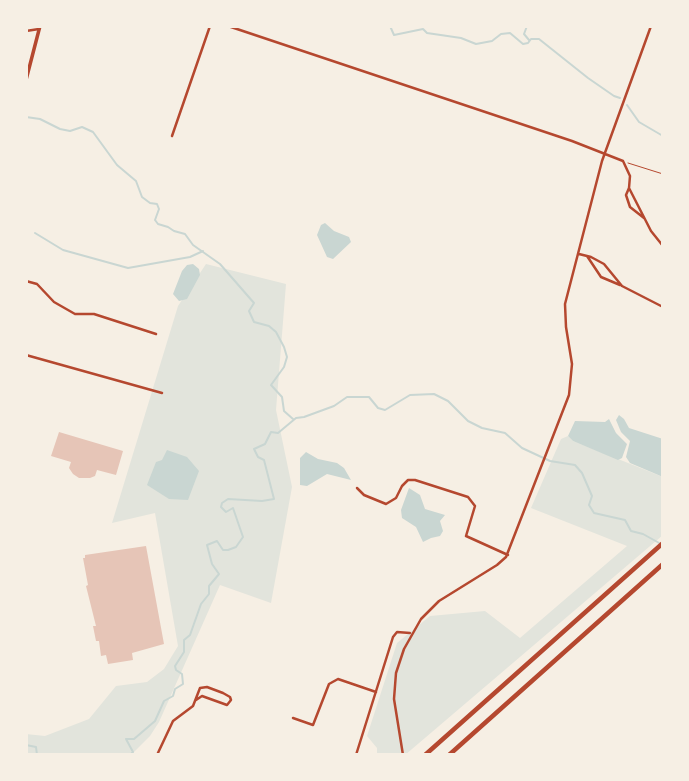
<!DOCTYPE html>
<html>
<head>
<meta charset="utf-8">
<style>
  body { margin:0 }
  #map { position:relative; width:689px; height:781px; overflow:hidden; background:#f6efe4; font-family:"DM Sans",sans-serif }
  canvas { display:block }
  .frame { position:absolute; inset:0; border:28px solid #f6efe4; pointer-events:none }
</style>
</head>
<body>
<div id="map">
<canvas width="689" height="781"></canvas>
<div class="frame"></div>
</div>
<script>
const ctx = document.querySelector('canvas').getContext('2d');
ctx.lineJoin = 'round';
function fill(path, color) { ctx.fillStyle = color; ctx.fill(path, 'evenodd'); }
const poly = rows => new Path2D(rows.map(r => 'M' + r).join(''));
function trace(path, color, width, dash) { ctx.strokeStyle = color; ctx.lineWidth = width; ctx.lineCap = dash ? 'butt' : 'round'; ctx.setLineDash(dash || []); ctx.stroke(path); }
fill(poly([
  [206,264,286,284,276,410,292,487,271,603,220,585,159,722,150,736,131,755,26,755,26,734,45,736,89,719,116,686,147,682,164,669,178,646,155,513,112,523,178,306],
  [568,436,573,441,663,477,663,535,405,755,377,755,377,748,367,736,397,643,430,616,485,611,520,638,627,546,531,508,561,439]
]), '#e2e4dc');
fill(poly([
  [325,223,334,231,349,237,351,242,333,259,327,257,317,235,321,225],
  [193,264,199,269,200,275,187,299,179,301,173,294,182,271,187,265],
  [619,415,624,419,629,428,663,439,663,477,630,463,626,457,630,441,621,432,616,420],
  [609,419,616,433,627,444,622,458,618,460,573,441,568,436,575,421,605,422],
  [167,450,187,457,199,471,188,500,169,499,147,485,156,462,162,460],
  [306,452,318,459,337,463,344,468,351,480,327,474,307,486,300,485,300,458],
  [409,488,420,495,425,509,445,515,440,521,443,531,440,536,431,538,423,542,416,527,402,518,401,510]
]), '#c9d6d2');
trace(poly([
  [390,26,394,35,423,29,427,33,461,38,476,44,492,41,501,34,510,33,523,44,528,43,531,39,539,39,588,78,614,96,620,98],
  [527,26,524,34,529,40],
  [627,105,639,122,663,136],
  [26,117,40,119,60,129,70,131,82,127,93,132,117,165,136,181,142,197,150,203,157,204,159,209,155,220,158,224,168,227,174,231,185,234,193,245,220,264,254,303,249,311,254,322,269,326,276,332,284,347,287,357,284,367,271,385,282,397,284,411,293,419],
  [35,233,63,250,128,268,190,257,203,251],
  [26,745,36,747,37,755],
  [130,755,133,752,126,739,134,739,155,721,164,701,173,696,175,689,183,684,182,674,176,670,175,666,184,652,184,640,190,635,201,604,209,594,209,586,219,574,212,564,207,545,217,541,223,550,228,550,236,547,243,537,233,508,226,512,221,507,222,503,228,499,262,501,274,499,264,460,258,457,254,449,265,444,271,432,278,433,296,418,304,417,334,406,347,397,369,397,378,408,385,410,410,395,434,394,448,401,468,421,482,428,505,433,522,448,550,461,575,465,582,473,592,496,589,505,594,513,625,520,631,531,643,534,661,544]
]), '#c9d6d2', 2);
fill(poly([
  [59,432,123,451,116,475,97,470,95,476,90,478,79,478,73,474,69,468,71,462,51,456],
  [146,546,164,644,132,653,133,660,108,664,106,655,101,656,99,641,96,641,93,626,96,626,86,586,88,585,83,558,85,558,85,555]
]), '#e6c5b7');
trace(poly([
  [628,163,663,174]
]), '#b5482f', 1);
trace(poly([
  [228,26,572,141,623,161,630,176,629,188,651,231,663,246],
  [26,31,39,29],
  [172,136,210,26],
  [629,188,626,195,630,207,644,218],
  [579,254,591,257,604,264,622,286,663,307],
  [587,256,601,277,620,285],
  [26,281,37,284,54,302,75,314,94,314,156,334],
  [26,355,162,393],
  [357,488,364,495,386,504,396,498,402,486,408,480,415,480,468,497,475,506,466,536,508,555],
  [293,718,313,725,329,684,338,679,376,692],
  [157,755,173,721,193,706,200,688,207,687,223,693,230,697,231,700,227,705,202,696,196,700],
  [356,755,393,637,397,632,410,633],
  [403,755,394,699,396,673,404,649,421,619,439,601,497,565,506,557,569,395,572,364,566,327,565,304,602,161,651,26]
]), '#b5482f', 2.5);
trace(poly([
  [26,80,40,26]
]), '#b5482f', 3.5);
trace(poly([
  [425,755,663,543],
  [449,755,663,564]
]), '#b5482f', 4.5);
</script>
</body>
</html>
